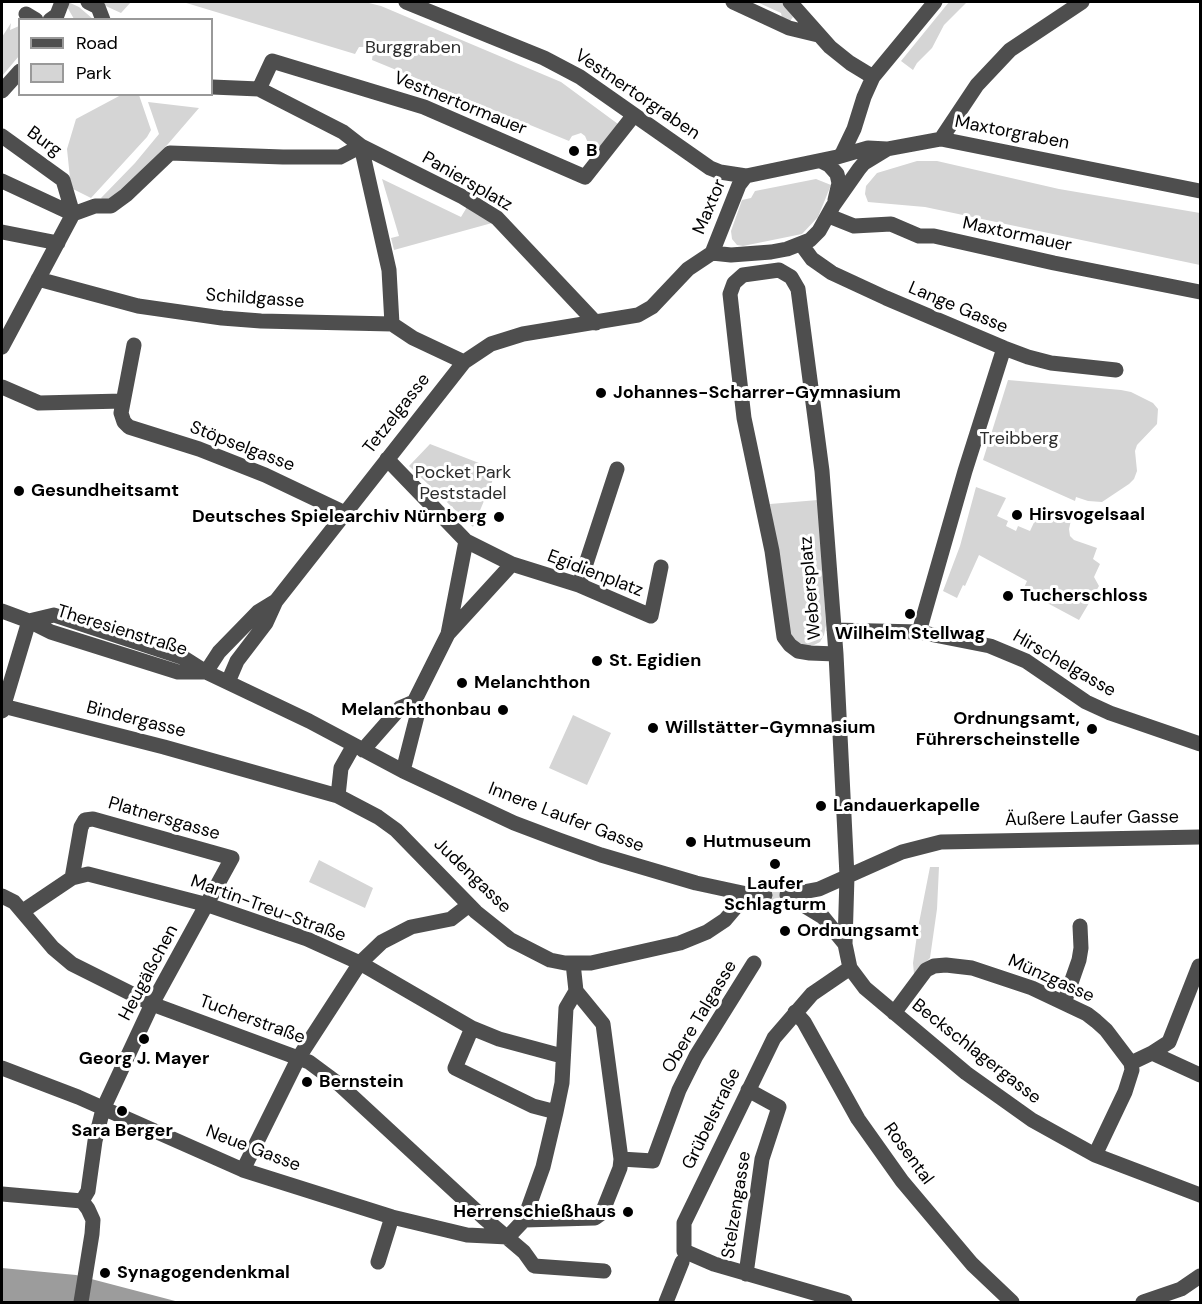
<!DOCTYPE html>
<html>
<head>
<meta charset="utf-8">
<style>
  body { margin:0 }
  #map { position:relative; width:1202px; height:1304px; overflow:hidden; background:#fff; font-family:"DM Sans",sans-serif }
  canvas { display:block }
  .frame { position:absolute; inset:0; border:3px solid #000; pointer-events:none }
  .legend { position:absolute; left:18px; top:18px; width:195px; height:78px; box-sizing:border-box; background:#fff; border:2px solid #999; margin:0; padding:8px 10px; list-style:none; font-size:18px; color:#000 }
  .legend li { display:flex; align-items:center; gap:12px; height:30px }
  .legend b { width:30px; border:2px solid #999 }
</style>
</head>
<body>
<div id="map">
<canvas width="1202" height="1304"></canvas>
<div class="frame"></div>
<ul class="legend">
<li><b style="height:8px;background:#4e4e4e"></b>Road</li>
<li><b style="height:16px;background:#d5d5d5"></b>Park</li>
</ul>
</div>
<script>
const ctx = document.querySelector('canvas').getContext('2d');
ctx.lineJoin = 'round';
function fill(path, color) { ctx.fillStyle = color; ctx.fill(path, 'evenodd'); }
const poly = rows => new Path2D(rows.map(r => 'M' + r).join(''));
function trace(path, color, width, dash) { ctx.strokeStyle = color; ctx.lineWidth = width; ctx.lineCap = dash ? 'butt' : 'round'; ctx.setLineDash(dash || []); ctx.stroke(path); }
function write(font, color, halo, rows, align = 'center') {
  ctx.font = font + ' "DM Sans",sans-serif'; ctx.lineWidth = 6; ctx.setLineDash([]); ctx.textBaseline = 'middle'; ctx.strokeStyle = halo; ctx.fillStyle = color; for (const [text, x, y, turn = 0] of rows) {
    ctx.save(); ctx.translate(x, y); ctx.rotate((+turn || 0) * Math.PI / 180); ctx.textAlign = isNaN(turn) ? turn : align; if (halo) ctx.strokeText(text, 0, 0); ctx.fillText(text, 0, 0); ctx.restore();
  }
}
fill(poly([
  [68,2,79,7,93,19,74,19,66,5],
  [97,2,131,2,121,13],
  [183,2,365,2,381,6,561,82,618,124,598,153,588,143,585,136,581,133,572,136,569,141,372,60,373,52,369,47,359,47,355,54],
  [757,2,782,2,793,17,790,21,782,18,781,13],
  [949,2,967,2,944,25,932,48,917,63,913,70,901,61],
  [11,23,10,30,19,26,19,56,2,76,2,37],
  [121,95,139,95,151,130,147,137,91,198,71,188,67,149,76,119],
  [148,102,199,108,168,144,129,184,105,202,101,198,135,163,159,134],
  [917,161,937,161,1059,189,1200,213,1200,265,925,207,868,202,865,194,866,186,877,173],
  [382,179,461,217,467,207,492,223,394,250,391,238,399,236],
  [816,179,831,185,818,217,802,234,743,246,737,245,732,239,731,231,742,200,751,198,755,191],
  [1008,380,1121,390,1131,392,1153,403,1158,409,1157,424,1137,445,1135,451,1137,471,1134,479,1129,484,1102,502,1088,501,1076,497,1075,501,983,460],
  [430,444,497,470,473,527,409,466],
  [976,487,1006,498,997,516,1008,521,1006,526,1016,531,1018,526,1030,531,1038,514,1051,520,1057,509,1072,516,1069,529,1070,536,1074,540,1097,548,1093,559,1100,564,1094,577,1099,586,1079,620,1023,590,1027,581,979,555,965,586,963,585,957,598,943,591,960,546],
  [818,500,826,625,824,635,820,642,810,647,802,645,790,635,770,504],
  [573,715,611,733,587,785,549,768],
  [319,860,373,888,365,908,309,882],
  [930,867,939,867,937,909,930,958,914,974,913,963,918,928]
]), '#d5d5d5');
fill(poly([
  [2,1268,76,1275,179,1302,2,1302]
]), '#9c9c9c');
trace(poly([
  [765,895,787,895]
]), '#d9d9d9', 15, [15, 8]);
trace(poly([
  [88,2,98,7,103,20],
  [406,2,544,58,580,77,710,168,720,172,746,176,837,157,868,148,887,149,941,139,1200,191],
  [733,2,789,28,818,35],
  [790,2,830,47,850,63,873,77],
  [26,14,36,20],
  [50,20,57,15,62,2],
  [259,89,272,61,424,107,585,177,634,115],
  [2,91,20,71],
  [2,136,63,180,73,214],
  [941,139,977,85,1010,50,1082,2],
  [841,156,854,129,864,97,873,77,935,2],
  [821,161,829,165,837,174,839,183,835,200],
  [2,181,73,214],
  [829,216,854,226,891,224,919,236,934,236,1054,263,1200,292],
  [2,232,58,243],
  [801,244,812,259,832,273,886,298,1004,348,1028,357,1051,363,1116,370],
  [712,253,731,255,771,252,787,249,810,240,819,231,833,206,859,169,864,163,887,149],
  [712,253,739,185,746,176],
  [38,279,138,306,222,318,261,321,392,324,413,338,464,362],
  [392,324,389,270,361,146,463,197,497,218,596,323],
  [134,345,121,413,124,422,129,427,199,449,265,475,345,513],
  [2,347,73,214,95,206,111,206,126,195,170,153,283,157,340,157,361,146,343,132,259,89,212,87],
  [2,387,39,403,123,401],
  [387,459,466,541,512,564,579,585,651,616,661,567],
  [466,541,448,634,512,564],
  [579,585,617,469],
  [2,611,29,621,51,632,178,672,206,672],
  [29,621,54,615,184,658,206,672,309,721,403,771,514,823,559,840,601,855,696,883,747,894,765,895],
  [834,630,919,632,990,646,1026,661,1086,702,1110,713,1200,744],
  [919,632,965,471,1004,348],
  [836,654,810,653,798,651,790,645,784,637,772,551,744,418,736,348,730,294,734,283,743,275,779,270,791,277,798,289,822,471,836,654,847,876,845,944,850,968,865,988,966,1073,1032,1120,1095,1155,1200,1195],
  [206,672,219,652,258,612,276,601],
  [228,682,237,661,266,623,276,601,464,362,491,344,523,334,638,315,652,307,688,269,712,253],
  [414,702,448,634],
  [3,706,164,747,338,796,378,817,396,830,476,912,511,940,550,960,565,963,591,963,680,943,707,932,725,920,747,894],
  [2,711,29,621],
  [363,750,400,708,414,702,417,716,403,771],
  [338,796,341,768,354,745],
  [72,878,81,827,85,820,93,819,232,858,152,1004,103,1109,95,1141,88,1191,82,1201],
  [787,895,819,889,902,852,941,842,1200,837],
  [787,895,823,917,845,944],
  [2,896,14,902,53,948,72,964,152,1004,309,1062,340,1085,484,1218,524,1252,534,1266,604,1271],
  [23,911,72,878,88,874,208,905,307,939,360,963,472,1028,499,1039,562,1056],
  [1064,1003,1079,960,1081,948,1080,926],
  [795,1012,804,1022,858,1119,902,1181,972,1264,1012,1302],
  [894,1013,926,970,934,966,946,965,972,968,1032,988,1087,1014,1096,1021,1106,1030,1131,1063,1132,1070,1125,1092,1095,1155],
  [472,1028,455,1068,533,1106,556,1112],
  [1152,1053,1200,1075],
  [1131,1063,1152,1053,1169,1042,1199,966,1200,967],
  [2,1068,78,1097,243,1170,392,1217,467,1235,508,1237],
  [621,1159,653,1161,679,1090,696,1056,754,963],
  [243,1170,299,1057,360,963,382,942,411,927,451,919,469,905],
  [2,1194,82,1201,88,1209,93,1220,92,1234,81,1302],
  [524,1220,595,1218,602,1213,620,1168,621,1159,603,1024,576,991],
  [508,1237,524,1220,543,1167,556,1112,562,1083,566,1008,576,991,573,963],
  [378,1262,392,1217],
  [746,1274,762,1159,779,1107,748,1090],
  [666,1302,682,1262],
  [845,1302,714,1264,684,1251,684,1223,774,1038,812,994,850,968],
  [1143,1302,1181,1289,1200,1276]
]), '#4e4e4e', 15);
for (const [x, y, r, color] of [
  [574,151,6,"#000"],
  [601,393,6,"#000"],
  [19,491,6,"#000"],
  [1017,515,6,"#000"],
  [499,517,6,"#000"],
  [1008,596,6,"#000"],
  [910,614,6,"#000"],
  [597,661,6,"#000"],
  [462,683,6,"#000"],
  [503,710,6,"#000"],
  [653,728,6,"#000"],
  [1092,729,6,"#000"],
  [821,806,6,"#000"],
  [691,842,6,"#000"],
  [775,864,6,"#000"],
  [785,931,6,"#000"],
  [144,1039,6,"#000"],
  [307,1082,6,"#000"],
  [122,1111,6,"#000"],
  [628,1212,6,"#000"],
  [105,1273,6,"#000"]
]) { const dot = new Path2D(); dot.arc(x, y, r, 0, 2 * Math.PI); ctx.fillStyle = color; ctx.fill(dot); trace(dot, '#fff', 2); }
write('18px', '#2c2c2c', '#fff', [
  ["Burggraben",413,48],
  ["Treibberg",1019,439],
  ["Pocket Park",463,473],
  ["Peststadel",463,494]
]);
write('18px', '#000', '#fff', [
  ["Vestnertorgraben",637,95,34],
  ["Vestnertormauer",460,104,22],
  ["Maxtorgraben",1012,133,11],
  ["Burg",44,142,36],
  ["Paniersplatz",467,182,30],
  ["Maxtor",710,207,-67],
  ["Maxtormauer",1017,235,12],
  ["Schildgasse",255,299,4],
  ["Lange Gasse",958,308,23],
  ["Tetzelgasse",397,414,-52],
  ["Stöpselgasse",242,447,21],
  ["Egidienplatz",595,574,21],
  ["Webersplatz",811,588,-95],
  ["Theresienstraße",122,631,17],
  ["Hirschelgasse",1064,664,30],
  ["Bindergasse",136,720,14],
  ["Innere Laufer Gasse",566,818,21],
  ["Platnersgasse",164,819,16],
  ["Äußere Laufer Gasse",1092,819,-1],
  ["Judengasse",472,876,44],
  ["Martin-Treu-Straße",268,909,20],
  ["Heugäßchen",149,973,-62],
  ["Münzgasse",1051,979,24],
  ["Obere Talgasse",700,1017,-59],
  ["Tucherstraße",252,1020,20],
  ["Beckschlagergasse",976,1052,38],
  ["Grübelstraße",712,1119,-64],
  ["Neue Gasse",253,1149,21],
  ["Rosental",908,1154,54],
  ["Stelzengasse",737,1205,-81]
]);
write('bold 18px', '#000', '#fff', [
  ["B",586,151],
  ["Johannes-Scharrer-Gymnasium",613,393],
  ["Gesundheitsamt",31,491],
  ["Hirsvogelsaal",1029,515],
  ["Deutsches Spielearchiv Nürnberg",487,517,"right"],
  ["Tucherschloss",1020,596],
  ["Wilhelm Stellwag",910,634,"center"],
  ["St. Egidien",609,661],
  ["Melanchthon",474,683],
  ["Melanchthonbau",491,710,"right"],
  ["Ordnungsamt,",1080,719,"right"],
  ["Führerscheinstelle",1080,740,"right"],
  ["Willstätter-Gymnasium",665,728],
  ["Landauerkapelle",833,806],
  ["Hutmuseum",703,842],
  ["Laufer",775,884,"center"],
  ["Schlagturm",775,905,"center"],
  ["Ordnungsamt",797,931],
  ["Georg J. Mayer",144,1059,"center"],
  ["Bernstein",319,1082],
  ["Sara Berger",122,1131,"center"],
  ["Herrenschießhaus",616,1212,"right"],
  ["Synagogendenkmal",117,1273]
], 'left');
</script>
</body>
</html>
